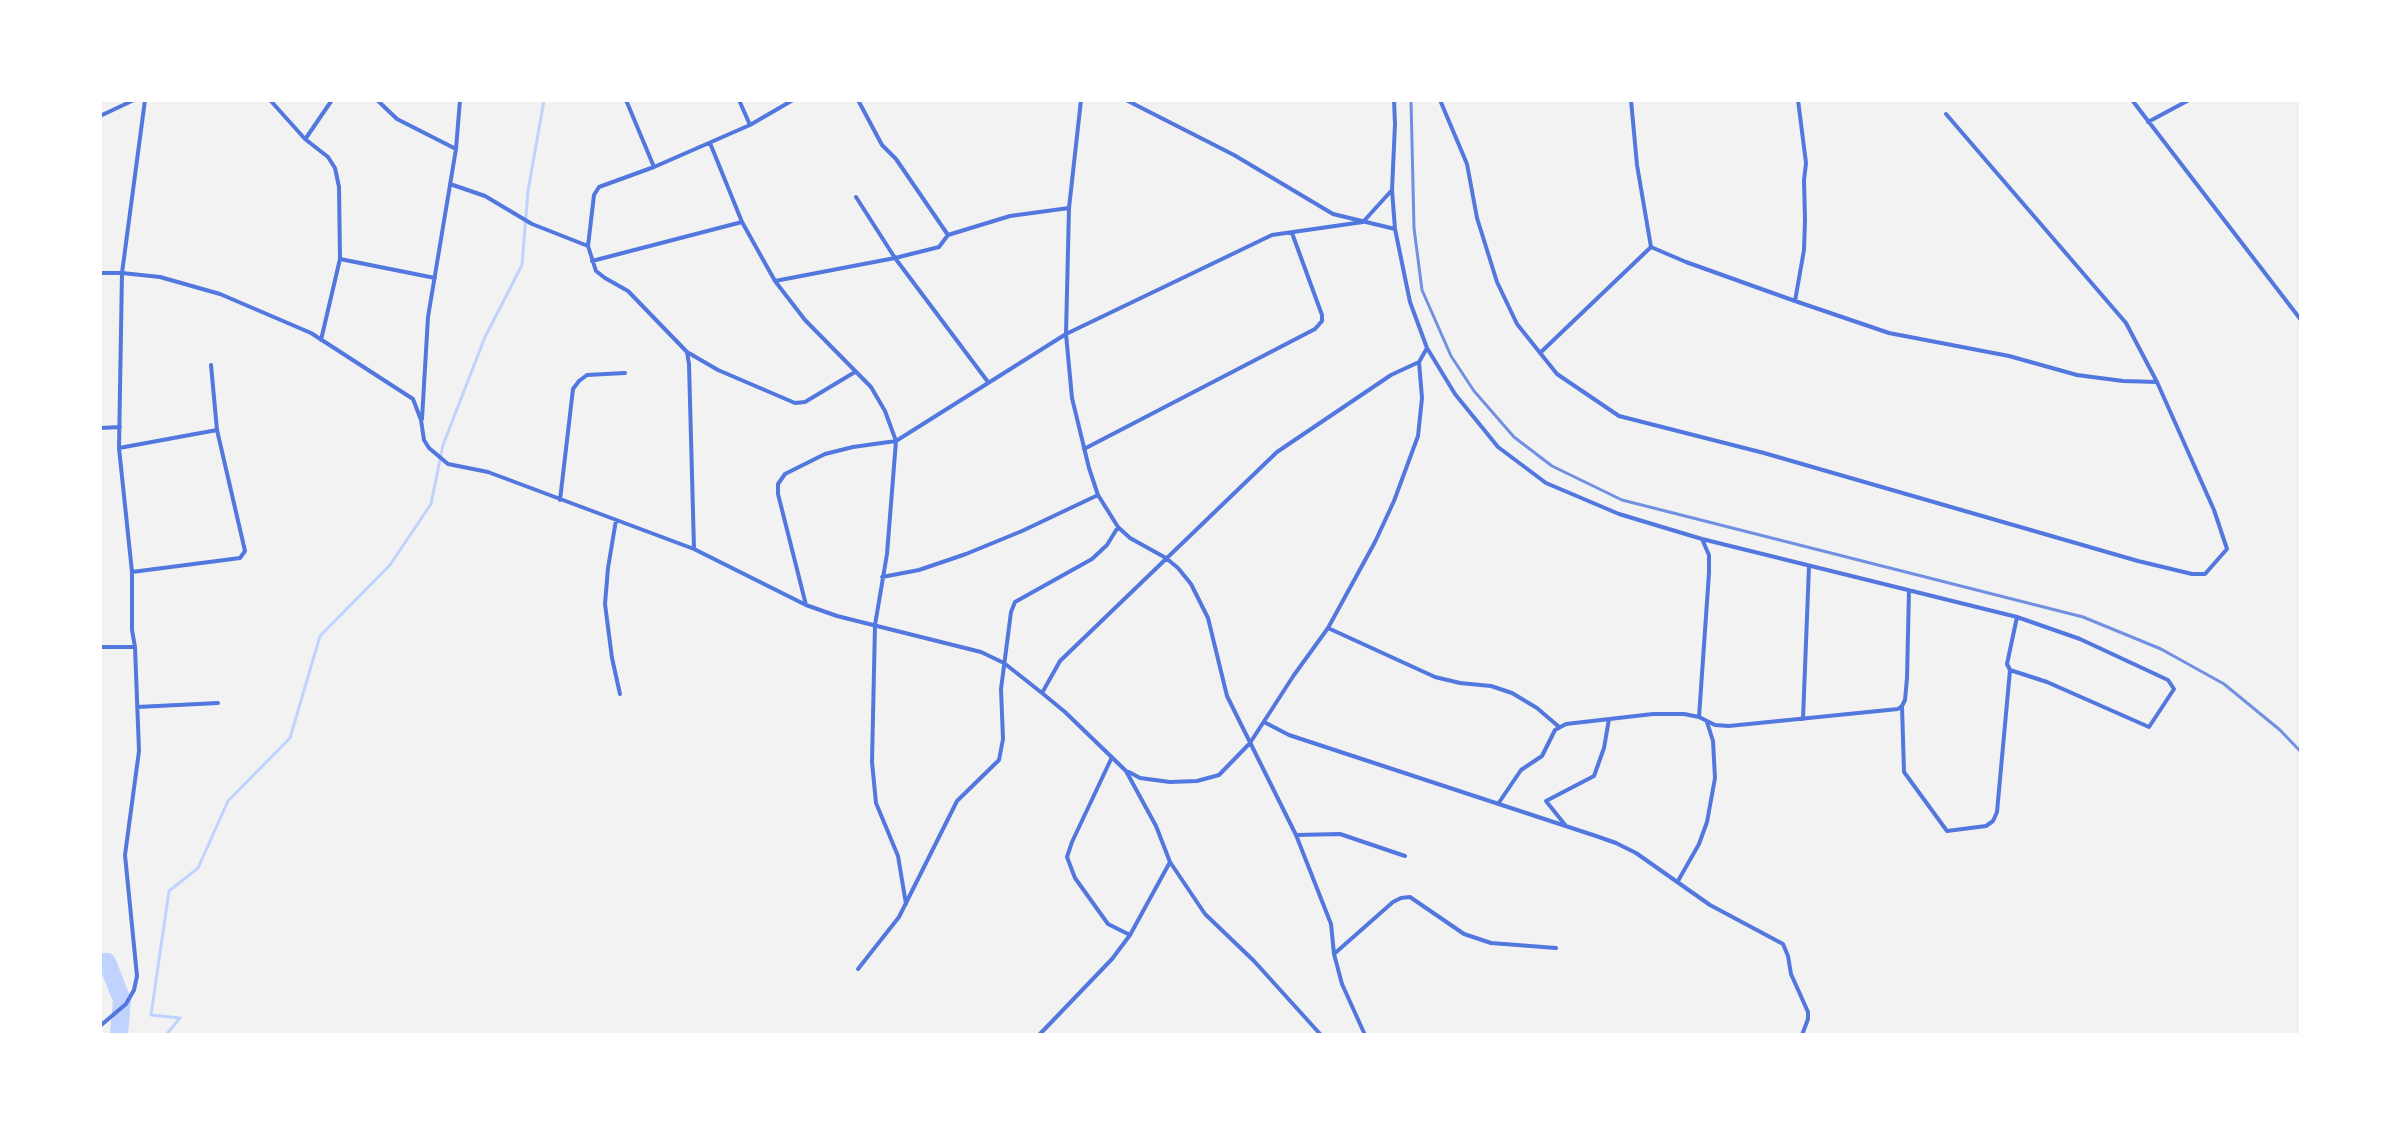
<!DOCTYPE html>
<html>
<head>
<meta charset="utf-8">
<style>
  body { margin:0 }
  #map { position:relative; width:2401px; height:1135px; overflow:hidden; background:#f2f2f2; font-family:"PT Sans",sans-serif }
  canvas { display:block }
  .frame { position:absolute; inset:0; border:102px solid #fff; pointer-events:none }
</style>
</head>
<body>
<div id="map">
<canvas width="2401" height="1135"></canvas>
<div class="frame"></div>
</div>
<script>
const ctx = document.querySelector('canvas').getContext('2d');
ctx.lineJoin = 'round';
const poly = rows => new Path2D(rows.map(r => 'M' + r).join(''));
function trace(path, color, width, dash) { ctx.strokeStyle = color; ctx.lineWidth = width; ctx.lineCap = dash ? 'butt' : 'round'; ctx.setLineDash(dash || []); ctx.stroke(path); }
trace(poly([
  [166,1035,180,1018,151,1015,169,891,198,868,228,801,290,738,320,636,390,565,431,504,443,445,485,337,522,265,528,191,544,100]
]), '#bfd3fe', 3);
trace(poly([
  [100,962,107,962,122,1000,119,1035]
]), '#bfd3fe', 18);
trace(poly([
  [270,100,305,139,328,157,335,168,339,187,340,259,321,340],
  [377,100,397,119,456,149],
  [626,100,654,167],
  [739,100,750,125],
  [858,100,882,145,896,159,948,235],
  [1081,100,1069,208,1066,334,1072,398,1089,468,1098,495,1118,527,1130,538,1166,558,1178,568,1191,584,1208,618,1227,696,1296,835,1331,924,1334,954,1342,984,1365,1035],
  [1126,100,1234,155,1333,214,1395,229],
  [1394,100,1395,124,1392,190,1395,229,1410,302,1427,348,1455,394,1498,447,1546,483,1619,514,1702,539,2017,617,2080,639,2168,680,2174,689,2149,727,2047,682,2010,670],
  [1440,100,1467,164,1477,218,1497,282,1517,324,1557,374,1619,416,1764,453,2138,561,2192,574,2205,574,2227,549,2214,510,2157,382,2123,381,2077,375,2009,356,1889,333,1795,301,1804,250,1805,220,1804,180,1806,163,1798,100],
  [1631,100,1637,165,1651,247],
  [2132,100,2301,320],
  [1946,114,2126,323,2157,382],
  [100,116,134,100],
  [2148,122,2189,100],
  [306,138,332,100],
  [710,143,742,222,775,281,805,320,871,387,885,411,896,441,887,554,875,625,872,762,876,803,898,856,906,904],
  [450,184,485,196,532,224,588,246],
  [856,197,895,258,988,382],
  [1651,247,1686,262,1795,301],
  [340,259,435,278],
  [592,261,742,222],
  [100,273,122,273,160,277,220,294,311,333,413,399,421,420,424,440,429,448,448,464,488,472,694,549,806,605,837,616,981,652,1004,663,1042,693,1065,712,1126,771,1156,826,1170,862,1130,935,1112,959,1039,1035],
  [775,281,895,258,939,247,948,235,1010,216,1069,208],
  [687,352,718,370,795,403,805,402,855,372],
  [1540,353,1651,247],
  [422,419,428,317,456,149,460,100],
  [100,428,120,427],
  [119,448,217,430],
  [1084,449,1315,329,1322,321,1322,315,1292,233],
  [560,500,573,389,579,381,587,375,625,373],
  [616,520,608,568,605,604,612,658,620,694],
  [694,549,689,364,687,352,628,291,605,278,596,271,588,246,594,195,599,187,654,167,750,125,793,100],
  [132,572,240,558,245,551,217,430,211,365],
  [882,577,919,570,966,554,1022,531,1098,495],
  [1909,590,1907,678,1905,700,1902,706,1904,772,1947,831,1986,826,1993,821,1997,812,2010,670,2007,664,2017,617],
  [806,605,778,494,778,484,785,474,825,454,853,447,896,441,1066,334,1272,235,1363,222,1392,190],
  [1328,628,1435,677,1460,683,1491,686,1512,693,1537,708,1558,726],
  [100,647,135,647],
  [1042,693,1060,661,1277,452,1391,375,1419,362,1427,348],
  [137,707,218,703],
  [1699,717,1709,573,1709,555,1702,539],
  [1803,719,1809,566],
  [1264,722,1289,735,1596,836,1616,843,1636,853,1710,905,1783,944,1788,956,1791,974,1808,1012,1808,1019,1802,1035],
  [1112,757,1072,842,1067,857,1075,878,1108,924,1130,935],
  [1129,772,1140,778,1170,782,1197,781,1219,775,1250,743,1294,675,1328,628,1375,542,1394,501,1418,436,1422,398,1419,362],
  [1498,804,1521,770,1542,756,1555,730,1566,724,1653,714,1684,714,1699,717,1715,725,1729,726,1898,709,1902,706],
  [1566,826,1546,801,1594,776,1604,748,1609,719],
  [1296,835,1340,834,1405,856],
  [1170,862,1205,914,1254,961,1321,1035],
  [1678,881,1699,844,1707,822,1715,778,1713,741,1707,722],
  [1334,954,1393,902,1401,898,1410,897,1464,934,1491,943,1556,948],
  [858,969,899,917,957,801,999,760,1003,739,1001,689,1011,612,1015,602,1092,559,1107,545,1118,527],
  [100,1026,126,1004,134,990,137,976,125,855,139,751,135,647,132,630,132,572,119,448,122,273,145,100]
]), '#5277de', 4);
trace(poly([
  [1411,100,1414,228,1422,290,1451,356,1474,391,1514,437,1552,466,1622,500,2083,617,2161,649,2224,684,2280,730,2301,752]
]), '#7290e2', 3);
</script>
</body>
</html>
